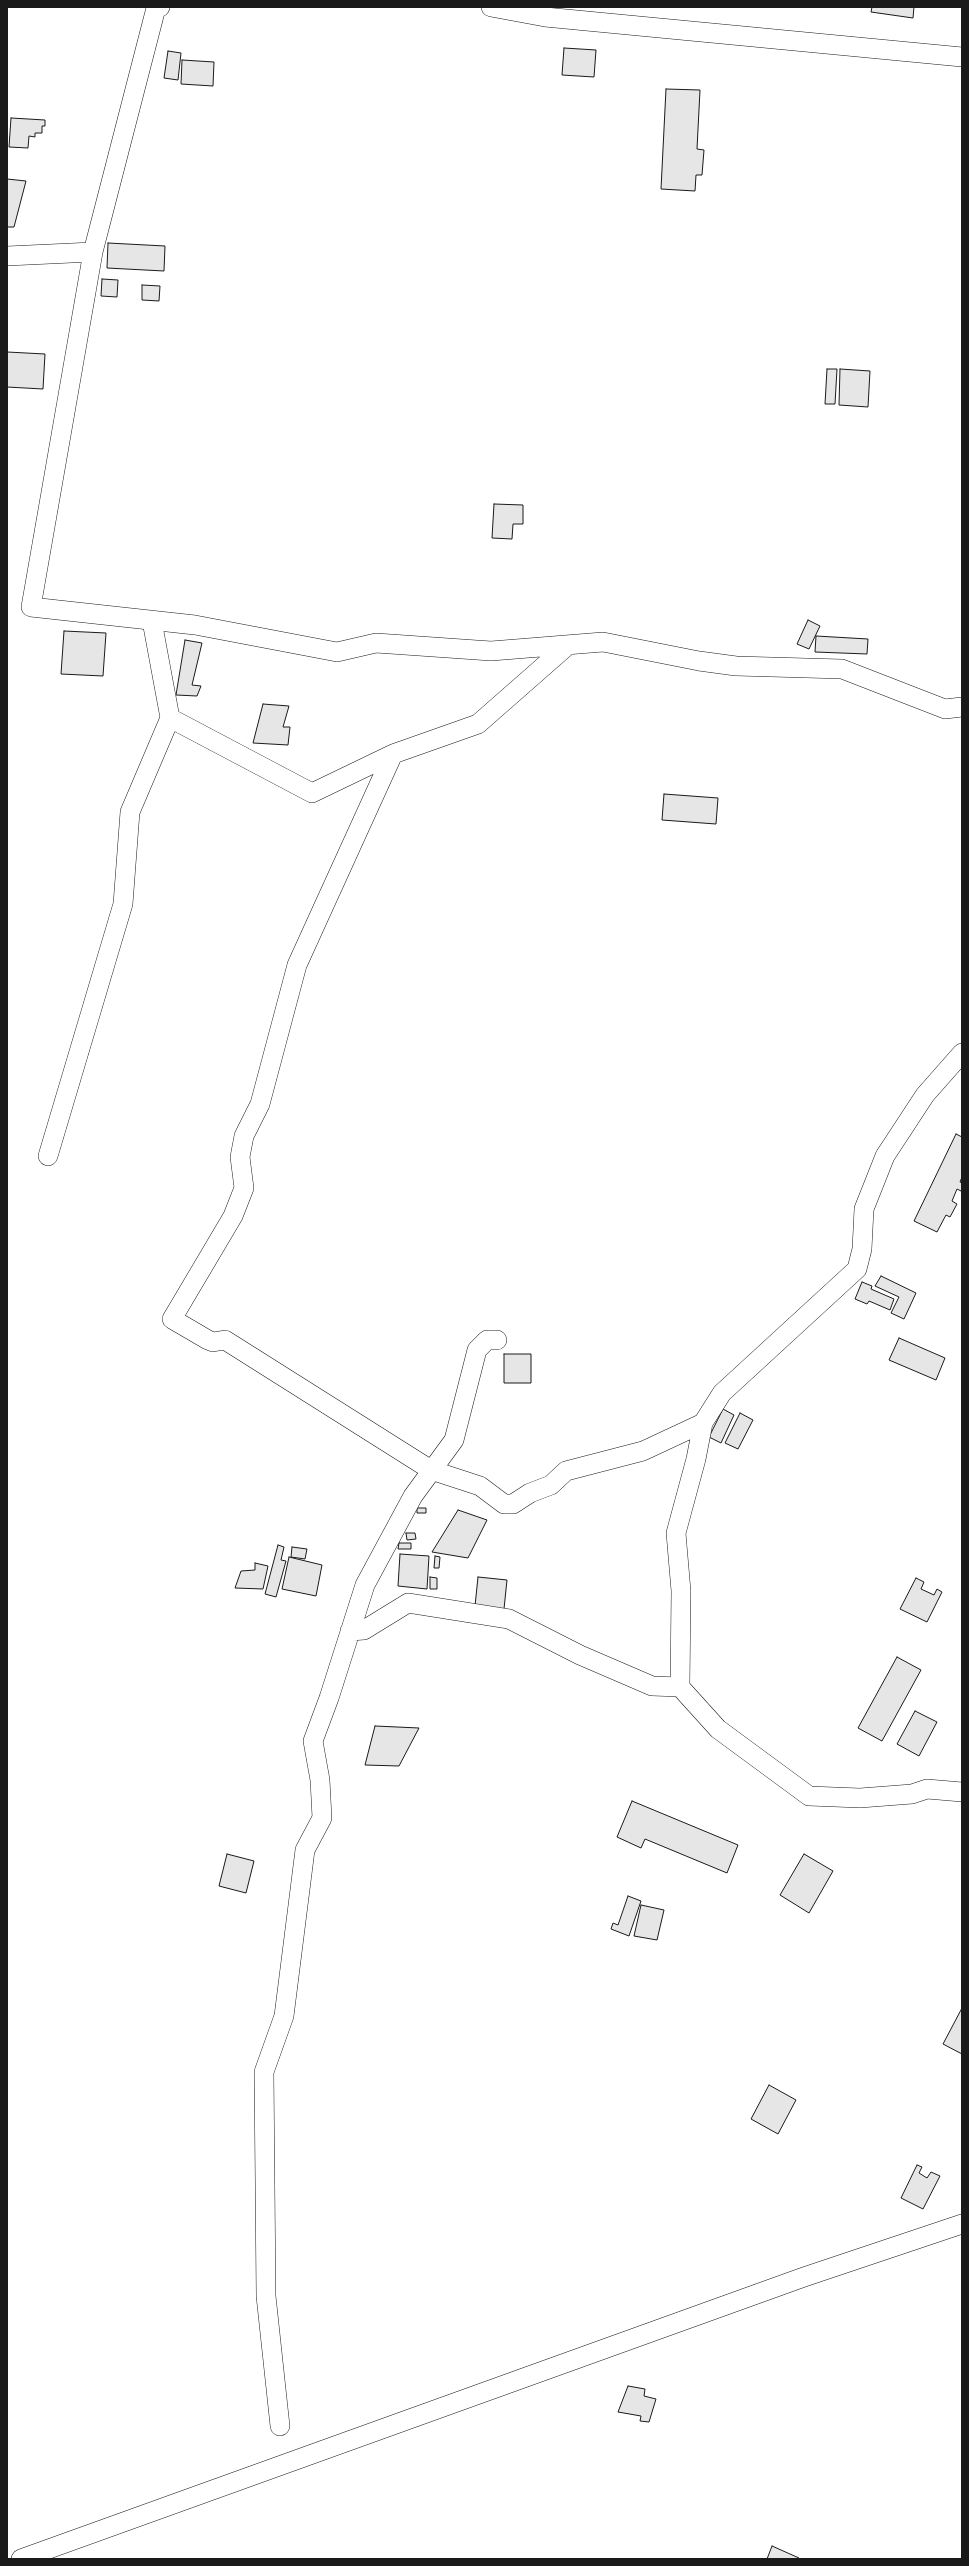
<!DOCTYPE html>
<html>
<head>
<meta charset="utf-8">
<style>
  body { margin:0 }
  #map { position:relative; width:969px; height:2566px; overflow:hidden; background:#fff; font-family:"Work Sans",sans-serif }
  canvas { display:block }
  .frame { position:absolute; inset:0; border:8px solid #1a1a1a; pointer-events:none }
</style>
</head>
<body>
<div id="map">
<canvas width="969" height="2566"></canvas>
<div class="frame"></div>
</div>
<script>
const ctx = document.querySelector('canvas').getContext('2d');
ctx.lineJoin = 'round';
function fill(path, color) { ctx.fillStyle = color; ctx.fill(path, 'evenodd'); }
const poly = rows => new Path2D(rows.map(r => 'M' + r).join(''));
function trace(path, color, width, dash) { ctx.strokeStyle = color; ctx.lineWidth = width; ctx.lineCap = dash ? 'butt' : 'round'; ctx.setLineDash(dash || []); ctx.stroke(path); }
const building = poly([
  [872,7,914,7,913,18,871,12,872,7],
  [564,48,596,50,594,77,562,75,564,48],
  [168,51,181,53,178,80,164,78,168,51],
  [182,60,214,62,213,86,181,84,182,60],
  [666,89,700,90,697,149,704,150,702,175,696,175,695,191,661,189,666,89],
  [11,118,45,120,45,126,42,126,42,133,35,133,35,137,29,136,28,148,9,147,11,118],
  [7,179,26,181,14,227,7,227,7,179],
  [108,243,165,246,164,271,107,268,108,243],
  [102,279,118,280,117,297,101,296,102,279],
  [142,285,160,286,159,301,142,300,142,285],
  [7,352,45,354,43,389,7,387,7,352],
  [827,369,837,369,835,404,825,404,827,369],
  [840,369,870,371,868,407,839,405,840,369],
  [494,504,523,505,523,524,513,524,512,539,492,538,494,504],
  [808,620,820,626,809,649,797,644,808,620],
  [64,631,106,633,103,676,61,674,64,631],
  [816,636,868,639,867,654,815,652,816,636],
  [185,640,202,643,192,685,201,686,197,696,176,695,185,640],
  [263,704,289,706,283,727,290,727,288,745,253,743,263,704],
  [664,794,718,798,716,824,662,820,664,794],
  [956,1134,962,1137,962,1177,960,1182,962,1183,962,1189,961,1191,957,1189,952,1201,957,1204,950,1217,946,1215,937,1232,914,1221,956,1134],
  [881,1276,916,1293,904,1319,891,1313,899,1297,875,1286,881,1276],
  [862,1282,872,1286,871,1289,894,1299,890,1310,869,1301,867,1304,855,1299,862,1282],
  [899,1338,945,1358,936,1380,889,1360,899,1338],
  [504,1354,531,1354,531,1383,504,1383,504,1354],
  [723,1409,734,1415,721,1443,709,1437,723,1409],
  [740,1413,753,1420,738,1449,725,1443,740,1413],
  [417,1508,426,1508,426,1513,417,1513,417,1508],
  [458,1510,487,1520,468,1558,432,1552,458,1510],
  [406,1533,415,1533,416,1539,407,1540,406,1533],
  [399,1543,411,1543,411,1549,398,1549,399,1543],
  [278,1545,284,1547,281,1560,286,1561,276,1597,265,1594,278,1545],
  [292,1547,307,1549,305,1559,291,1557,292,1547],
  [400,1554,429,1556,427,1589,398,1586,400,1554],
  [435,1556,440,1557,439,1568,434,1568,435,1556],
  [289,1557,322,1565,316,1596,282,1589,289,1557],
  [255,1563,268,1566,263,1589,235,1588,241,1571,255,1570,255,1563],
  [430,1577,437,1578,437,1589,430,1589,430,1577],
  [478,1577,507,1580,504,1609,475,1606,478,1577],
  [916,1578,924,1582,921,1589,934,1595,937,1589,942,1592,927,1622,900,1609,916,1578],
  [897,1657,921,1670,882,1741,858,1728,897,1657],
  [915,1711,937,1722,919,1756,897,1744,915,1711],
  [375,1726,419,1728,399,1766,365,1765,375,1726],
  [632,1801,738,1845,727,1873,645,1839,641,1848,617,1837,632,1801],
  [227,1854,254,1861,246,1893,219,1886,227,1854],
  [804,1854,833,1871,809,1913,780,1895,804,1854],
  [628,1896,641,1901,629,1936,611,1929,613,1923,618,1925,628,1896],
  [641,1905,664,1910,657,1940,634,1936,641,1905],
  [962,2008,962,2054,943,2044,962,2008],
  [769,2085,796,2100,778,2134,751,2119,769,2085],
  [917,2165,922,2167,919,2173,927,2178,931,2172,940,2176,923,2209,901,2198,917,2165],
  [628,2386,645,2389,644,2396,656,2399,649,2422,640,2421,641,2416,618,2412,628,2386],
  [772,2546,799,2558,799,2559,767,2559,772,2546]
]);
fill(building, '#e6e6e6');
trace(building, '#1a1a1a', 1);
const minor = poly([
  [160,7,156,8,93,252,31,607,195,625,337,652,376,643,491,651,603,642,699,661,736,666,842,669,945,709,962,707],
  [491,7,545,17,962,57],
  [7,256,93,252],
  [152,621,170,718,312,793,393,754],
  [568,645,478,724,393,754,297,965,260,1104,244,1136,240,1157,244,1188,233,1216,172,1319,208,1340,213,1342,225,1340,431,1470,480,1486,504,1504,513,1504,530,1493,551,1485,566,1471,643,1451,703,1423],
  [962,1053,925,1095,885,1156,864,1209,862,1249,857,1269,722,1393,703,1423,696,1459,676,1533,681,1591,680,1687,718,1729,809,1796,860,1798,912,1794,927,1789,962,1792],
  [48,1156,123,904,130,812,170,718],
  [350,1631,364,1630,408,1603,509,1619,580,1655,652,1686,680,1687],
  [280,2426,266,2296,264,2072,284,2016,305,1850,322,1818,320,1780,313,1741,329,1698,365,1585,413,1496,454,1440,477,1350,487,1340,497,1340],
  [21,2559,804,2277,962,2224]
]);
trace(minor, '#1a1a1a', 20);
trace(minor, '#fff', 19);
</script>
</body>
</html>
